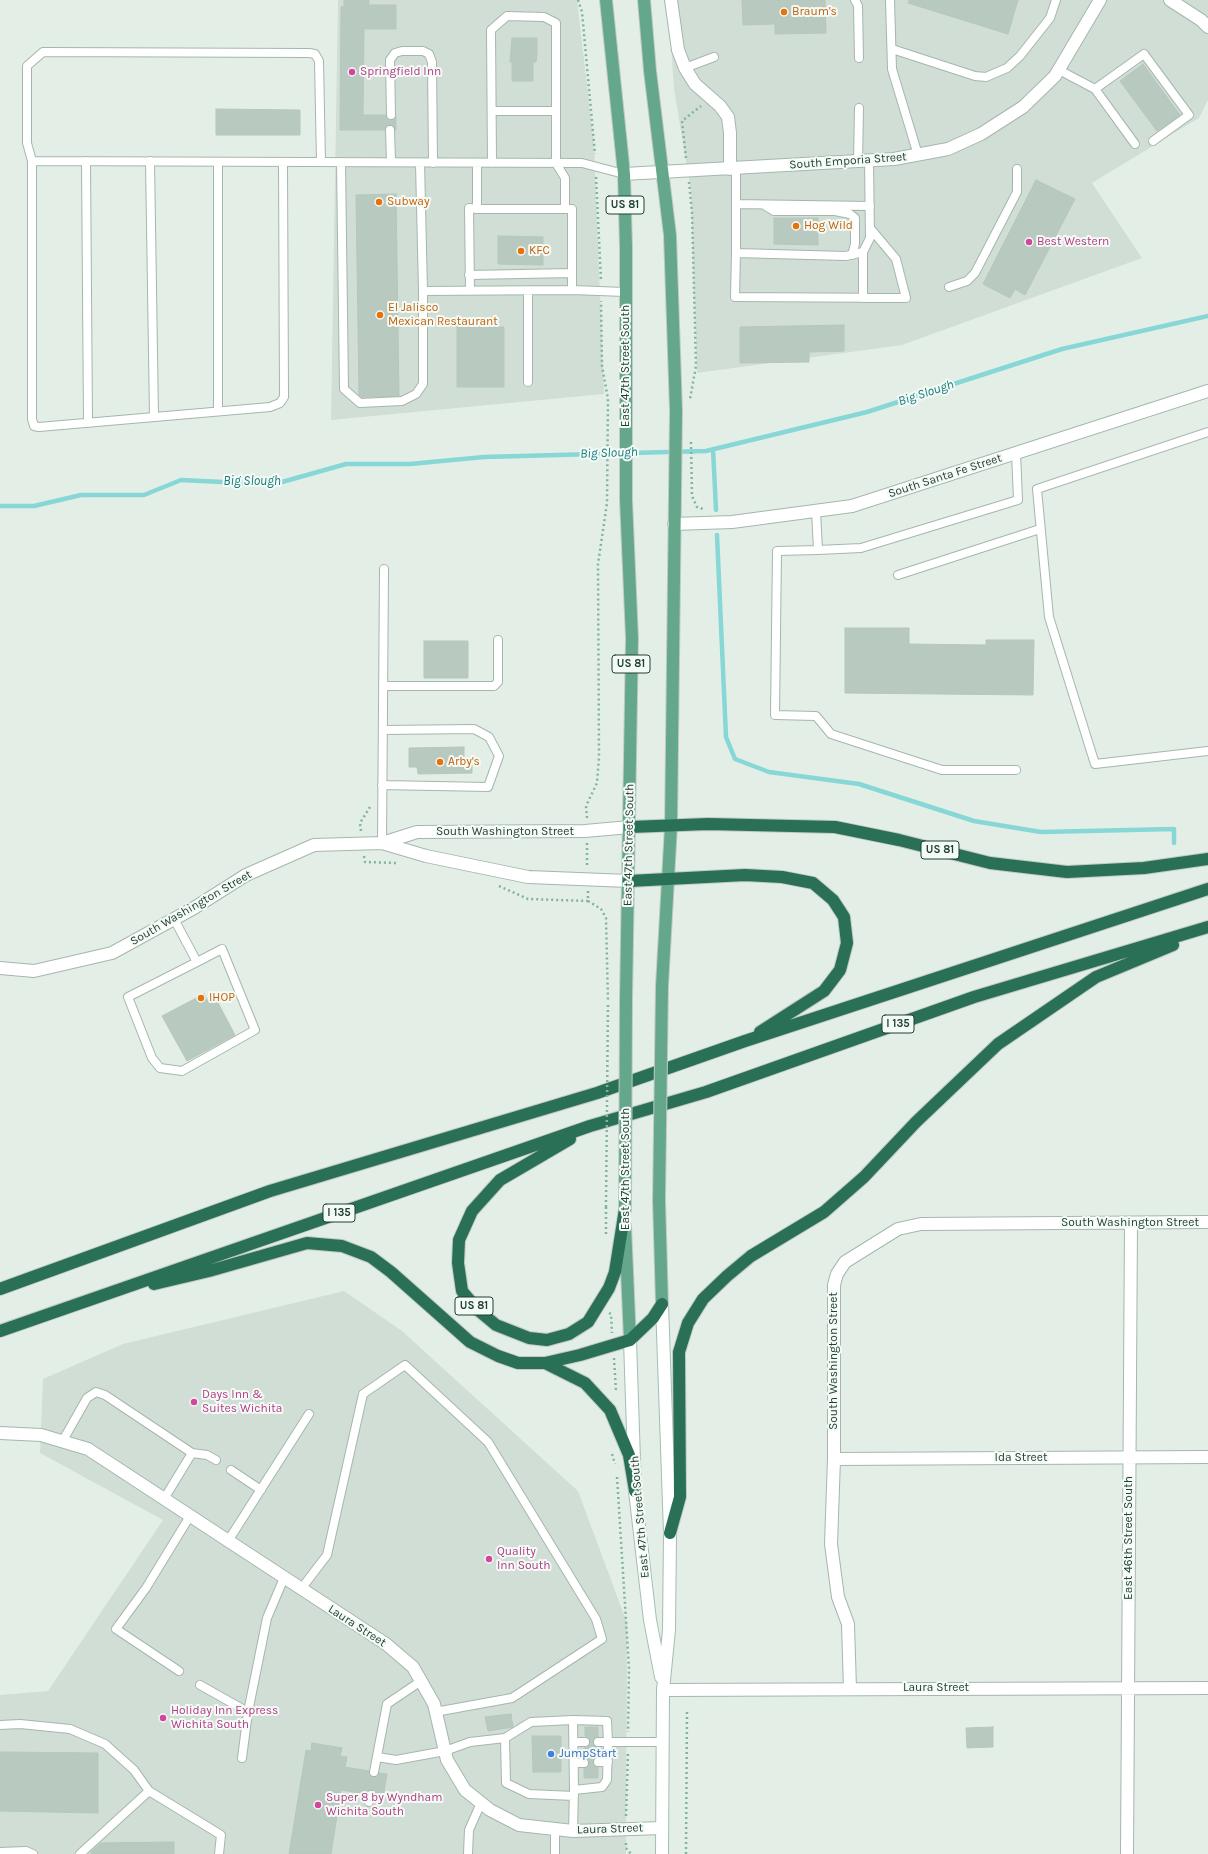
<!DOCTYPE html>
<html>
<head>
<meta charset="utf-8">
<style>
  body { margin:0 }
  canvas { display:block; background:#e3eee7 }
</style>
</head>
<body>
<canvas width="1208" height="1854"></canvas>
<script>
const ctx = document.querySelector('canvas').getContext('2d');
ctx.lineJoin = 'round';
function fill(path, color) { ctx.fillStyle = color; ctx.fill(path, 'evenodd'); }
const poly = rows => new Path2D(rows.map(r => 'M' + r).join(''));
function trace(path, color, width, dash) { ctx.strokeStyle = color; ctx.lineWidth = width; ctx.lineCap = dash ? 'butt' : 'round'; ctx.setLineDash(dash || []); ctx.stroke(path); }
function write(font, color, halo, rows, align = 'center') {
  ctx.font = font + ' Karla,sans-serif'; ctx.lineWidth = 4; ctx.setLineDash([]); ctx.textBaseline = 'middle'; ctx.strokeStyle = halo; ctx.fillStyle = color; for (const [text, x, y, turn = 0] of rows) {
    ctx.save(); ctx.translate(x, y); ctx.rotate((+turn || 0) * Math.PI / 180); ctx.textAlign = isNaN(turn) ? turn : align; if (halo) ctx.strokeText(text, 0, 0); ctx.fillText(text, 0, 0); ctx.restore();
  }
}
fill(poly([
  [338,0,577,0,594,145,604,394,331,420],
  [668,0,1208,0,1208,100,1199,118,1092,183,1142,258,902,345,697,373,691,191,674,89],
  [344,1291,402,1331,578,1491,627,1623,626,1854,0,1854,0,1695,48,1691,163,1520,40,1453,43,1379,123,1344]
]), '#d1ded6');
trace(poly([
  [713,449,716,510],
  [0,506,34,506,81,495,144,495,181,480,243,483,282,482,346,464,410,464,484,457,706,451,867,412,1062,349,1208,316],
  [717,535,726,737,735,759,769,772,859,784,974,821,1041,832,1174,829,1174,843]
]), '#87d7d6', 4.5);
const building = poly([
  [344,0,369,0,369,5,396,5,396,29,364,29,363,115,386,115,391,120,396,117,396,130,394,127,390,125,387,126,385,130,340,130,341,7,344,6,344,0],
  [742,0,825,0,826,33,775,34,775,24,743,25,742,0],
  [909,0,1018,0,1008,34,908,3,909,0],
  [512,38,537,38,537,55,536,62,533,62,533,81,512,81,512,62,510,62,512,38],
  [1143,64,1180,115,1157,131,1120,81,1143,64],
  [216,109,300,110,300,135,216,135,216,109],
  [1036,180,1075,199,1025,295,1015,289,1010,298,983,284,1036,180],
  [396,194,399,396,362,397,359,395,356,195,396,194],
  [774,218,818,218,818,245,774,244,774,218],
  [498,236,543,237,543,265,498,264,498,236],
  [844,325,844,351,809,352,809,362,740,363,740,327,844,325],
  [457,327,504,327,504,387,457,387,457,327],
  [845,628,909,628,909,644,986,645,986,640,1034,640,1033,695,845,693,845,628],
  [424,641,468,641,468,678,424,678,424,641],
  [464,747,464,758,472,758,472,773,418,774,417,767,409,767,409,748,464,747],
  [204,994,208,1001,215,997,235,1035,187,1061,162,1016,204,994],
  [511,1714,513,1727,488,1731,485,1717,511,1714],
  [585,1727,598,1727,598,1737,595,1737,593,1742,593,1745,598,1747,598,1757,595,1757,593,1762,593,1765,598,1767,598,1778,584,1778,584,1768,589,1763,589,1760,584,1758,584,1748,588,1747,590,1742,588,1737,585,1736,585,1727],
  [993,1727,993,1747,967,1748,966,1728,993,1727],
  [532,1736,561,1736,561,1772,533,1772,532,1736],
  [312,1743,342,1748,340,1756,347,1757,345,1767,369,1771,370,1776,373,1777,378,1776,379,1773,387,1774,383,1797,376,1796,375,1791,372,1790,367,1791,366,1794,341,1790,331,1854,289,1854,306,1750,311,1751,312,1743],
  [0,1752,98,1753,98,1813,0,1811,0,1752],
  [174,1842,174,1854,91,1854,91,1852,101,1843,174,1842]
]);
fill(building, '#b8c9c0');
trace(building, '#b5c8bd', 1);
const lane = poly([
  [855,0,858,6,859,58],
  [890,0,892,69,918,155],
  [892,49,975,76,986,77,1007,68,1020,56,1050,18,1056,0],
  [685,68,714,57],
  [1059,70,1095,89,1135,144],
  [1095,89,1144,54,1189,115,1153,141],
  [492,111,556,111],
  [391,115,390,60,395,53,402,51,423,51,429,54,432,62,433,163],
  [390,130,391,162],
  [32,161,32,419,34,426,39,427,270,407,280,403,284,397,283,162],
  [86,161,88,423],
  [150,161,154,417],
  [218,162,218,411],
  [321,162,319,61,315,54,309,53,43,52,27,66,27,143,32,161,582,163,624,174],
  [341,162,344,389,360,403,402,401,416,394,423,384,423,291,420,163],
  [858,162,859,108],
  [492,163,491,30,507,16,544,17,556,23,556,163,565,178,565,209],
  [736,168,736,253,846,256,863,252,870,238,869,161],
  [736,204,870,206],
  [764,205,774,211,835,211,850,214,855,218,855,244,852,255],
  [477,209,572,209,572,290],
  [736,253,735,297,906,298,896,259,870,228],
  [469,275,572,273],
  [949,287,967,281,975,273,1017,192,1017,169],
  [423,291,572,290,625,292],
  [470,291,469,208,477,209,477,163],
  [528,291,528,382],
  [863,298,863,252],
  [1208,432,1037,489,1049,617,1095,764,1208,751],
  [816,511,818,550,777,551,775,715,816,716,831,734,942,770,1016,770],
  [818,550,861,548,1018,500,1016,453],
  [898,575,1040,529],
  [383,686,494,686,498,682,498,640],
  [382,785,488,787,499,756,489,737,474,729,383,730],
  [382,843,384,569],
  [174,919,197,962,222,949,255,1030,182,1071,160,1068,152,1058,128,997,197,962],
  [62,1442,87,1398,96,1392,105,1395,192,1453,207,1455,216,1460],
  [231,1470,261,1490],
  [164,1499,192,1453],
  [228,1541,309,1414],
  [301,1589,327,1555,363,1394,405,1365,488,1442,596,1619,602,1639,512,1698,435,1712],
  [179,1671,116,1629,146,1588,190,1516],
  [200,1685,248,1712],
  [573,1720,574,1790],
  [0,1725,20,1724,70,1729,105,1744,134,1770,149,1791],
  [505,1738,506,1783,529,1794,574,1796],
  [574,1742,585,1742],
  [377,1757,396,1760,445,1751,470,1742,505,1738,531,1722,573,1720,607,1721,608,1742,663,1742],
  [242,1758,248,1712,267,1618,284,1578],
  [598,1762,608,1762],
  [574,1763,584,1763],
  [374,1772,387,1704,421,1681],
  [369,1802,371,1795],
  [555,1829,555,1854],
  [573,1831,574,1790,602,1787,607,1780,608,1742,598,1742],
  [0,1852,26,1851,33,1854],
  [80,1854,149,1791,221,1835,219,1854],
  [468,1854,469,1830,481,1803]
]);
const street = poly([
  [671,0,678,50,685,68,695,84,720,106,728,117,730,133,730,169],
  [1170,0,1201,20,1208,27],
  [624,174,894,159,948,149,981,134,1023,107,1055,76,1100,0],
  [674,524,732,522,852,506,1208,391],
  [382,843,426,856,528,877,629,881],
  [0,968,34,971,112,953,194,908,246,875,314,845,382,843,417,832,585,831,630,827],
  [0,1433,41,1435,88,1449,386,1644,413,1667,434,1704,447,1760,465,1790,490,1810,519,1825,573,1831,662,1828],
  [834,1459,1208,1457],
  [850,1689,848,1624,838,1597,831,1544,834,1459,834,1285,837,1274,845,1262,898,1229,921,1224,1208,1222],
  [663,1690,1208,1688],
  [1127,1854,1131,1223]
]);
const secondary = poly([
  [662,1304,670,1533,669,1630,663,1690,662,1854],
  [630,1340,635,1491,650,1620,661,1677]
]);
const primary = poly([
  [606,0,624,174,626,248,626,500,632,638,626,999],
  [644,0,650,71,670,235,676,411,671,826,662,986],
  [659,1200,662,1304],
  [625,1226,630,1340]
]);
const highway = poly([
  [630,827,708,824,835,827,899,840,990,863,1067,872,1144,868,1208,859],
  [629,881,745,875,782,877,813,883,833,900,844,917,847,943,840,970,824,991,760,1032],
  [570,1139,500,1180,472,1211,459,1240,458,1263,462,1291,478,1310,496,1325,529,1338,547,1340,569,1334,588,1322,609,1288,615,1272,625,1209],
  [154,1284,209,1271,307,1243,342,1246,371,1257,391,1272,470,1342,498,1356,518,1363,545,1363,580,1355,630,1340,653,1318,662,1304],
  [0,1289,270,1191,597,1093,745,1041,1208,889],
  [0,1331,590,1126,706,1092,974,997,1208,927],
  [545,1363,585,1383,610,1410,629,1455,635,1491],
  [670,1533,680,1497,679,1352,688,1323,703,1299,727,1276,751,1256,824,1212,864,1177,916,1122,998,1044,1096,977,1173,945]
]);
trace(lane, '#a5b7ad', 10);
trace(street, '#a5b7ad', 14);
trace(secondary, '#a3beb0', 14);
trace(primary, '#c1cac6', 14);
trace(highway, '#c1cac6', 14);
trace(poly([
  [578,0,582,12,595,154],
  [686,158,682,121,701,106],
  [596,177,601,280],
  [689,182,692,213,696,366,690,399],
  [691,442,692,496,697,507,703,509],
  [587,818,586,806,597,783,599,757,598,564,607,503,608,399,602,366,601,301],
  [361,831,360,823,370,807],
  [587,843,587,866],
  [364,856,365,862,398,863],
  [499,886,528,899,588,901],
  [588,891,588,901,601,909,606,918,608,1002],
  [606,1207,606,1236],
  [609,1313,611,1314,612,1333],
  [614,1358,616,1391],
  [612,1454,615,1464],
  [617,1477,629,1668,628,1732],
  [626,1816,628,1753],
  [626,1843,626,1848,631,1854],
  [686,1854,687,1710]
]), '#81b49c', 2.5, [2, 3]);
trace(lane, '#fff', 8);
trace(street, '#fff', 12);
trace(secondary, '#fff', 12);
trace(primary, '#64a78b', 12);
trace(highway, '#2a7056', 12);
const primaryBridge = poly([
  [659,1200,662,986],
  [625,1209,626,999]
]);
trace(primaryBridge, '#c1cac6', 14, []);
trace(poly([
  [606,1207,608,1002]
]), '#81b49c', 2.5, [2, 3]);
trace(primaryBridge, '#64a78b', 12);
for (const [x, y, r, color] of [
  [784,12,4,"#e8710a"],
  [352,72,4,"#d1479c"],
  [379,202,4,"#e8710a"],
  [796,226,4,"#e8710a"],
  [1029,242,4,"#d1479c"],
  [521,251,4,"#e8710a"],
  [380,315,4,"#e8710a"],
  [440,762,4,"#e8710a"],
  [201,998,4,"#e8710a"],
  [194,1402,4,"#d1479c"],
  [489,1559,4,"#d1479c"],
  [163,1718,4,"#d1479c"],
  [551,1754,4,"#3f7fe0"],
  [318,1805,4,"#d1479c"]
]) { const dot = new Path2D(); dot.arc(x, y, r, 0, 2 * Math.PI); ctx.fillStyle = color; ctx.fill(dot); trace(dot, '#f4faf6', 1.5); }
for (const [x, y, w] of [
  [625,205,38],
  [631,664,38],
  [940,850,38],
  [898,1024,32],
  [339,1213,32],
  [474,1306,38]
]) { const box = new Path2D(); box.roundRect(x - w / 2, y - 9, w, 18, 3); ctx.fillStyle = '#f4faf6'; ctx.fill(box); trace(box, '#214133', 1); }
write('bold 11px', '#214133', null, [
  ["US 81",625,205],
  ["US 81",631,664],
  ["US 81",940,850],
  ["I 135",898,1024],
  ["I 135",339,1213],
  ["US 81",474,1306]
]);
write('12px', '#c56008', '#f4faf6', [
  ["Braum's",792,12],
  ["Subway",387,202],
  ["Hog Wild",804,226],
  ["KFC",529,251],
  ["El Jalisco",388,308],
  ["Mexican Restaurant",388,322],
  ["Arby's",448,762],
  ["IHOP",209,998]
], 'left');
write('12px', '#b23c85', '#f4faf6', [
  ["Springfield Inn",360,72],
  ["Best Western",1037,242],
  ["Days Inn &",202,1395],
  ["Suites Wichita",202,1409],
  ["Quality",497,1552],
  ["Inn South",497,1566],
  ["Holiday Inn Express",171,1711],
  ["Wichita South",171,1725],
  ["Super 8 by Wyndham",326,1798],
  ["Wichita South",326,1812]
], 'left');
write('12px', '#214133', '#f4faf6', [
  ["South Emporia Street",848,161,-4],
  ["East 47th Street South",626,366,-90],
  ["South Santa Fe Street",945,476,-18],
  ["South Washington Street",505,832],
  ["East 47th Street South",629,845,-89],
  ["South Washington Street",191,908,-30],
  ["East 47th Street South",626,1169,-90],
  ["South Washington Street",1130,1223],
  ["South Washington Street",834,1361,-90],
  ["Ida Street",1021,1458],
  ["East 47th Street South",640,1517,-95],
  ["East 46th Street South",1129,1538,-90],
  ["Laura Street",357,1626,33],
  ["Laura Street",936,1688],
  ["Laura Street",610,1829,-2]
]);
write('12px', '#366cbe', '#f4faf6', [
  ["JumpStart",559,1754]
], 'left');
write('italic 13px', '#167c7c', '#f4faf6', [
  ["Big Slough",926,393,-18],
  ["Big Slough",609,453,-2],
  ["Big Slough",252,481]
]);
</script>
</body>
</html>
